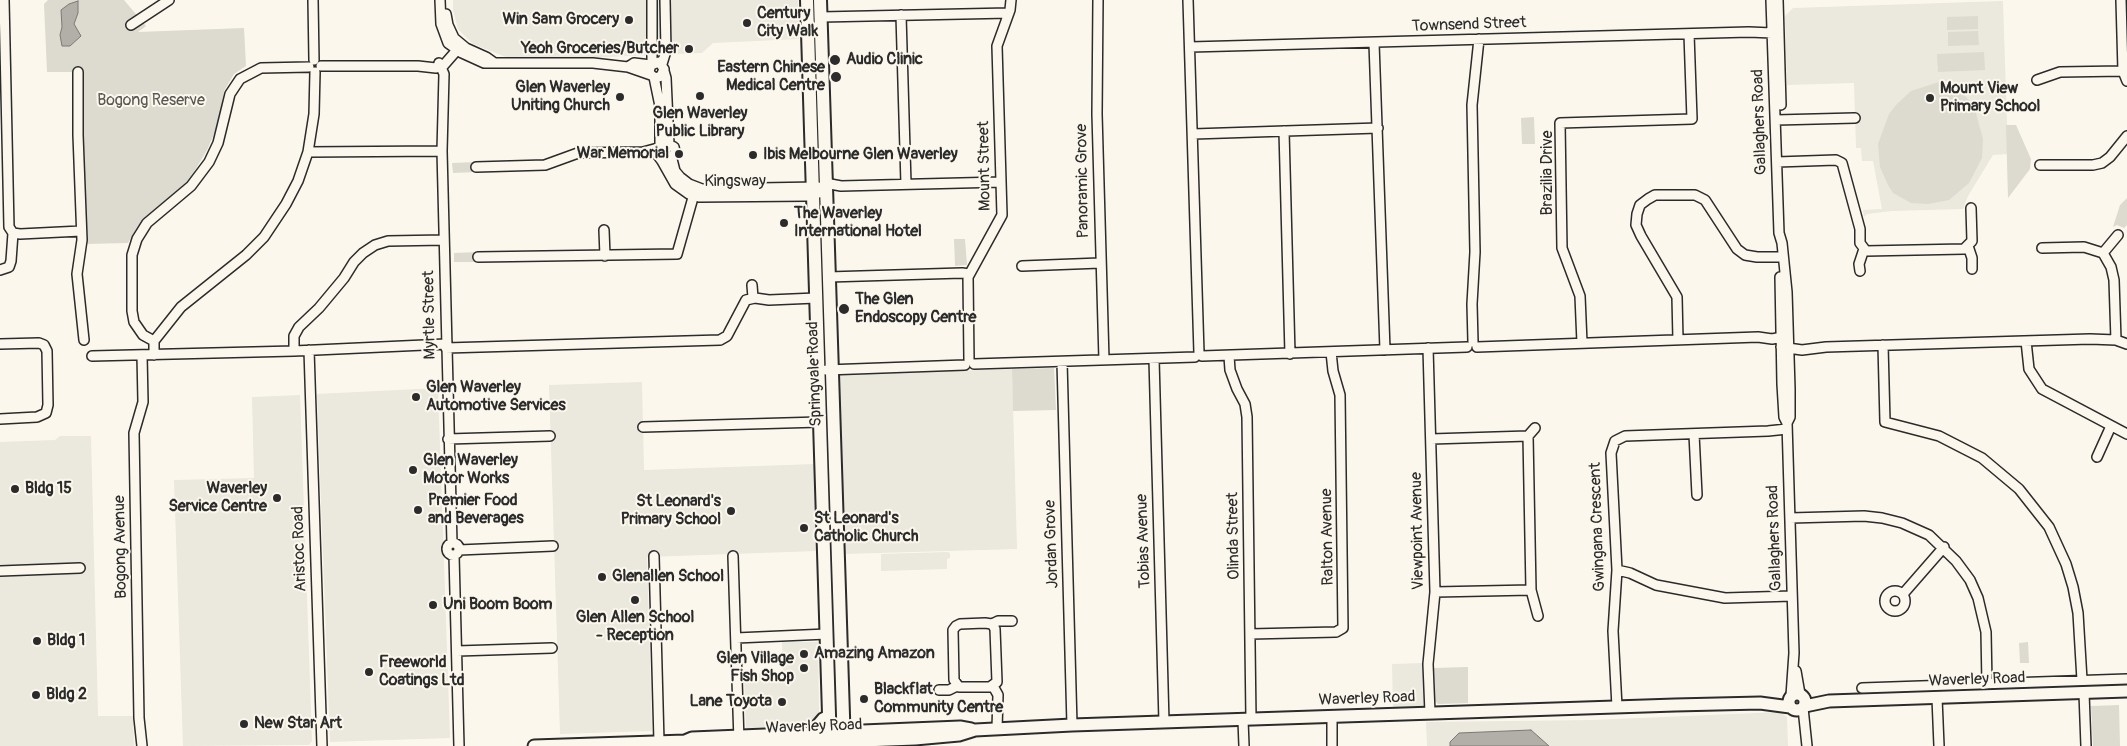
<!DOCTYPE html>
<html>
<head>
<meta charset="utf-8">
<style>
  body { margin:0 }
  canvas { display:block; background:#fbf7ec }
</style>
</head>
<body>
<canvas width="2127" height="746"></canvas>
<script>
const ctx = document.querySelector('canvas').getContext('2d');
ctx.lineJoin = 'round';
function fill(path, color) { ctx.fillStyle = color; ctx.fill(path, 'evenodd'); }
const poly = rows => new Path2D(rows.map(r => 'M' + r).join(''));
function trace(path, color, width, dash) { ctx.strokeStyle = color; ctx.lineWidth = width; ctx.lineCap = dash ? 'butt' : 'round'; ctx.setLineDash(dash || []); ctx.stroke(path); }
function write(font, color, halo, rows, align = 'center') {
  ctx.font = font + ' Pangolin,sans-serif'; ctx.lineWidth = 4; ctx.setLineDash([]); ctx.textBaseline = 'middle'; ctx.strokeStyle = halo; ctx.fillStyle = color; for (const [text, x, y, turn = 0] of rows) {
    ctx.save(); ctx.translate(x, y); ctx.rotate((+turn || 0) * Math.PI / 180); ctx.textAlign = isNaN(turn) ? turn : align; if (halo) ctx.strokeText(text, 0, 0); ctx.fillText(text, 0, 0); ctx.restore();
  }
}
fill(poly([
  [453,0,798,0,799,39,713,43,702,53,582,58,506,57,473,44,458,29,453,10],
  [2003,1,2008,154,1993,155,1968,196,1963,209,1892,211,1867,214,1864,217,1863,210,1882,209,1873,161,1862,161,1861,148,1856,148,1854,83,1787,85,1785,16,1793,8],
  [1012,369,1017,549,843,554,838,375],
  [642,382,644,470,815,464,817,551,647,557,652,731,560,734,549,385],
  [438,388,450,738,330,742,317,394],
  [300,395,312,741,309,745,183,746,174,480,254,478,252,397],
  [60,436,91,436,98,716,133,716,134,746,0,746,0,442,55,440],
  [947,552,950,553,950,558,947,559,947,569,881,571,881,554],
  [782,642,818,642,819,713,808,725,746,728,744,674,783,672],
  [1425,663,1426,701,1424,706,1393,709,1392,664],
  [1780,712,1787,717,1788,746,1427,746,1426,722,1592,720]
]), '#ebe8de');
fill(poly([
  [48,0,124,0,146,26,138,32,244,28,246,66,234,74,224,91,218,125,207,150,188,182,145,218,136,229,128,243,86,244,81,72,47,72,44,4],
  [1978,16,1978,29,1947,30,1947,17],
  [1978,31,1979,45,1948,46,1948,32],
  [1984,52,1985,70,1938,72,1937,54],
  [1939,82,1959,89,1974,106,1983,139,1982,158,1969,183,1949,200,1928,204,1911,203,1893,193,1888,185,1880,167,1878,144,1889,114,1896,105,1911,91],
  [1534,117,1535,144,1522,144,1521,118],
  [2006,125,2016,125,2031,159,2030,169,2008,198],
  [476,162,477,172,453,173,452,163],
  [2127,198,2127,225,2124,228,2117,225,2113,227,2120,205],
  [954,239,965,239,967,265,955,266],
  [478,252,479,262,454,262,454,253],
  [1054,368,1056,410,1013,411,1012,369],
  [2028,642,2029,663,2020,663,2019,643],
  [1468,667,1468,703,1438,704,1435,701,1434,668],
  [2119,705,2120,746,2093,746,2091,706]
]), '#dddad0');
const water = poly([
  [78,1,78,13,74,24,81,36,70,46,62,46,60,35,62,27,61,10,69,4,78,1],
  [1531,730,1549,746,1450,746,1450,742,1459,733,1531,730]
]);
fill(water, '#b1afa7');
trace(water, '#7b7a75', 1);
const minor = poly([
  [4,0,9,227,13,233,20,234,81,231],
  [313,0,314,60],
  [440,0,441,24,448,43,462,53,484,63,593,63,628,67,651,75],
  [652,0,652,63],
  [1098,0,1097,114,1104,360],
  [1188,0,1199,353],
  [1771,0,1779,233,1782,243,1787,292,1790,389,1790,417,1787,423,1794,653,1791,696],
  [1778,0,1781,105],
  [2121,0,2123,71,2127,81],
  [446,14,448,25,454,38,466,48,486,57,493,62],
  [901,15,906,184],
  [821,17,1009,13],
  [131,25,169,0],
  [1374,43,1385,350],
  [1190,47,1749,32,1772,33],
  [439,63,444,74,442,151,452,543],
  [662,64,666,51,665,0],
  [321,66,418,66,436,68,443,66,457,50],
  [628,67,634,63,651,65,659,62,664,69,661,76,656,78,651,75,649,71,651,65],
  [664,71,666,78,669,144],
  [78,72,78,135,82,240,77,274,84,340],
  [654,77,660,106,660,145,656,153,662,161,672,159,675,152,674,147,666,143,660,145],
  [2037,80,2060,72,2123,71],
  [1776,120,1855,118],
  [1284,131,1290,354],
  [1193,134,1378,128],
  [308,152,442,151],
  [672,159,675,171,680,177,689,184,702,189,818,187],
  [662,161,675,184,689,194,699,197,807,196,819,193],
  [1777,162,1836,160,1842,163,1860,229,1860,243,1866,251,1964,249,1972,241,1971,208],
  [2040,165,2093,165,2102,163,2110,157,2127,136],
  [476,167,545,165,578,153,643,152,658,148],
  [825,183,841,186,1001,182],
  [604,230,605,256],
  [1968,246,1972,258,1972,269],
  [2042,248,2084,247,2103,253,2111,267,2114,280,2116,340],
  [2103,253,2118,235],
  [478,257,677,254,696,187],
  [1022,266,1100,263],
  [0,270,9,267,11,261,13,233],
  [1860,271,1859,264,1864,249],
  [828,277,962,273,969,274],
  [1780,277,1782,384,1784,417,1787,423],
  [752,285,753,298],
  [1678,340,1677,297,1641,236,1636,225,1637,214,1640,205,1648,199,1655,195,1695,195,1705,200,1737,249,1745,255,1757,257,1783,257],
  [154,341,181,307,246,255,264,237,286,204,298,181,308,152,314,114,315,72],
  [2026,341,2029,369,2042,389,2127,434],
  [1473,342,1472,304,1475,252,1472,105,1479,39],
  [1582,343,1580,296,1562,248,1560,123,1692,119,1689,34],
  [0,344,39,343,44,345,47,351,48,405,46,413,37,417,0,419],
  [1883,345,1885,422,1939,436,1982,458,2019,489,2049,527,2066,564,2073,587,2078,613,2082,680],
  [1477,347,1758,337,1772,339,1788,336],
  [1781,347,1802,350,1826,347,2090,339,2116,340,2127,344],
  [446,348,720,340,727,336,746,300,755,298,769,300,816,298],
  [1428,348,1435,592,1428,664,1430,713],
  [309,350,322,746],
  [294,351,294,336,299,327,319,308,344,278,354,262,363,253,375,245,388,241,444,240],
  [154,355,154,341,143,335,134,322,132,311,132,255,137,239,147,223,191,186,209,162,218,143,230,94,240,79,261,68,309,67],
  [92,356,294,351,446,344],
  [1202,356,1467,347],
  [1229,356,1230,370,1237,389,1245,404,1247,417,1251,719],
  [1154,359,1164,722],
  [969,360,968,277,1002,215,997,46,1010,10,1011,0],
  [1062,362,1072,725],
  [974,364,1195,357],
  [826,370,965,365],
  [643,427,820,422],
  [1694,434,1697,495],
  [1528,436,1535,428],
  [448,439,550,436],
  [1431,439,1528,436,1531,590,1538,616],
  [2097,457,2111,426],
  [1790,518,1864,516,1882,518,1902,523,1929,535,1956,561,1970,580,1978,598,1986,632,1987,684],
  '447 549a6 6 0 1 1 12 0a6 6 0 1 1-12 0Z',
  [459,550,553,546],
  [454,555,459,746],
  [654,556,659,742],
  [733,556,739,741],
  [1617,570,1630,573,1656,585,1725,598,1792,596],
  [0,571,80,568],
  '1885 601a10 10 0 1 1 20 0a10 10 0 1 1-20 0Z',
  [1435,592,1531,590],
  [1903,594,1944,547],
  [985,623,992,624,995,629,997,682,990,687,959,687,954,680,953,630,956,626,960,624,985,623],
  [992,624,998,621,1012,621],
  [1250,634,1336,632,1343,628,1340,395,1333,371,1331,352],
  [736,638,827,634],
  [457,651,552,648],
  [1796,671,1800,694],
  [993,686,998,695,997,729],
  [1862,688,2127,679],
  [939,690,949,690,957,686],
  [2084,693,2086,746],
  [1937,698,1939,746],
  [1617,707,1613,631,1617,570,1611,453,1615,441,1625,436,1768,431,1787,429],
  [1803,708,1807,746],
  [1332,716,1332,746],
  [1243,720,1244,746],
  [142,746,139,718,134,433,143,402,142,355]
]);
const major = poly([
  '1789 702a8 8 0 1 1 16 0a8 8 0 1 1-16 0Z',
  [1805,706,1829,701,2127,691],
  [811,733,823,719,829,716],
  [685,741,694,745,757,745,915,739,959,735,975,730,1072,725,1675,705,1760,703,1790,707],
  [534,746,685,741,692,738,960,727,971,729]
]);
const highway = poly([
  [807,0,830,746],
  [820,0,844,746]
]);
trace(minor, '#2b2b2b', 12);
trace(major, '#2b2b2b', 15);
trace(highway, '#2b2b2b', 16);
trace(minor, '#fbf7ec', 9);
trace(major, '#fbf7ec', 11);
trace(highway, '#fbf7ec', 12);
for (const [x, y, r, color] of [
  [629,20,5,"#2b2b2b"],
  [747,23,5,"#2b2b2b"],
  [689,49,5,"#2b2b2b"],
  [835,60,6,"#2b2b2b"],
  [836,77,6,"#2b2b2b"],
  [700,96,5,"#2b2b2b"],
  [620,97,5,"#2b2b2b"],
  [1930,98,5,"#2b2b2b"],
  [679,154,5,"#2b2b2b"],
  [753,155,5,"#2b2b2b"],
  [784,223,5,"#2b2b2b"],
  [844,309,6,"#2b2b2b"],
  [416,397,5,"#2b2b2b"],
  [413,470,5,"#2b2b2b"],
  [15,489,5,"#2b2b2b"],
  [277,498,5,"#2b2b2b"],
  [418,510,5,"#2b2b2b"],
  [731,511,5,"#2b2b2b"],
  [804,528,5,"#2b2b2b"],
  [602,577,5,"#2b2b2b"],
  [635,600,5,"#2b2b2b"],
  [433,605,5,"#2b2b2b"],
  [37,641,5,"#2b2b2b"],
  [804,654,5,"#2b2b2b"],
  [804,668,5,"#2b2b2b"],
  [369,672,5,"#2b2b2b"],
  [36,695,5,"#2b2b2b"],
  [864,699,5,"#2b2b2b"],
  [782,702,5,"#2b2b2b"],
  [244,724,5,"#2b2b2b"]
]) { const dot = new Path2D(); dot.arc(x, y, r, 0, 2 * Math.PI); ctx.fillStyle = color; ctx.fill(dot); trace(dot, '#fbf7ec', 2); }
write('bold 16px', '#2b2b2b', '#fbf7ec', [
  ["Century",757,14],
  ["City Walk",757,32],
  ["Win Sam Grocery",619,20,"right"],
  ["Yeoh Groceries/Butcher",679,49,"right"],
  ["Audio Clinic",846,60],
  ["Eastern Chinese",825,68,"right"],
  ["Medical Centre",825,86,"right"],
  ["Glen Waverley",610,88,"right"],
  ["Uniting Church",610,106,"right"],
  ["Mount View",1940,89],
  ["Primary School",1940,107],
  ["Glen Waverley",700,114,"center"],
  ["Public Library",700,132,"center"],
  ["War Memorial",669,154,"right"],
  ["Ibis Melbourne Glen Waverley",763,155],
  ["The Waverley",794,214],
  ["International Hotel",794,232],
  ["The Glen",855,300],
  ["Endoscopy Centre",855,318],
  ["Glen Waverley",426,388],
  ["Automotive Services",426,406],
  ["Glen Waverley",423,461],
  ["Motor Works",423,479],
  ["Bldg 15",25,489],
  ["Waverley",267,489,"right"],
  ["Service Centre",267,507,"right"],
  ["Premier Food",428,501],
  ["and Beverages",428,519],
  ["St Leonard's",721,502,"right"],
  ["Primary School",721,520,"right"],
  ["St Leonard's",814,519],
  ["Catholic Church",814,537],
  ["Glenallen School",612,577],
  ["Uni Boom Boom",443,605],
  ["Glen Allen School",635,618,"center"],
  ["- Reception",635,636,"center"],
  ["Bldg 1",47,641],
  ["Amazing Amazon",814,654],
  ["Glen Village",794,659,"right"],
  ["Fish Shop",794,677,"right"],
  ["Freeworld",379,663],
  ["Coatings Ltd",379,681],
  ["Blackflat",874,690],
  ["Community Centre",874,708],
  ["Bldg 2",46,695],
  ["Lane Toyota",772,702,"right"],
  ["New Star Art",254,724]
], 'left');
write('16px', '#2b2b2b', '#fbf7ec', [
  ["Townsend Street",1469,25,-2],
  ["Gallaghers Road",1760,122,-92],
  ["Mount Street",985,166,-91],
  ["Brazilia Drive",1548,173,-90],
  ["Panoramic Grove",1083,181,-91],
  ["Kingsway",735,182],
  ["Myrtle Street",430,315,-91],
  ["Springvale Road",815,374,-92],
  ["Gwingana Crescent",1598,527,-92],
  ["Viewpoint Avenue",1418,531,-91],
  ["Olinda Street",1234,536,-91],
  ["Ralton Avenue",1328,537,-91],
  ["Gallaghers Road",1775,538,-92],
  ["Tobias Avenue",1144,541,-92],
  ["Jordan Grove",1052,544,-92],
  ["Bogong Avenue",121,547,-91],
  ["Aristoc Road",300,549,-92],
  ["Waverley Road",1977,680,-2],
  ["Waverley Road",1367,699,-2],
  ["Waverley Road",814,727,-2]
]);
write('16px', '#585754', '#fbf7ec', [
  ["Bogong Reserve",151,101]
]);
</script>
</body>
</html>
